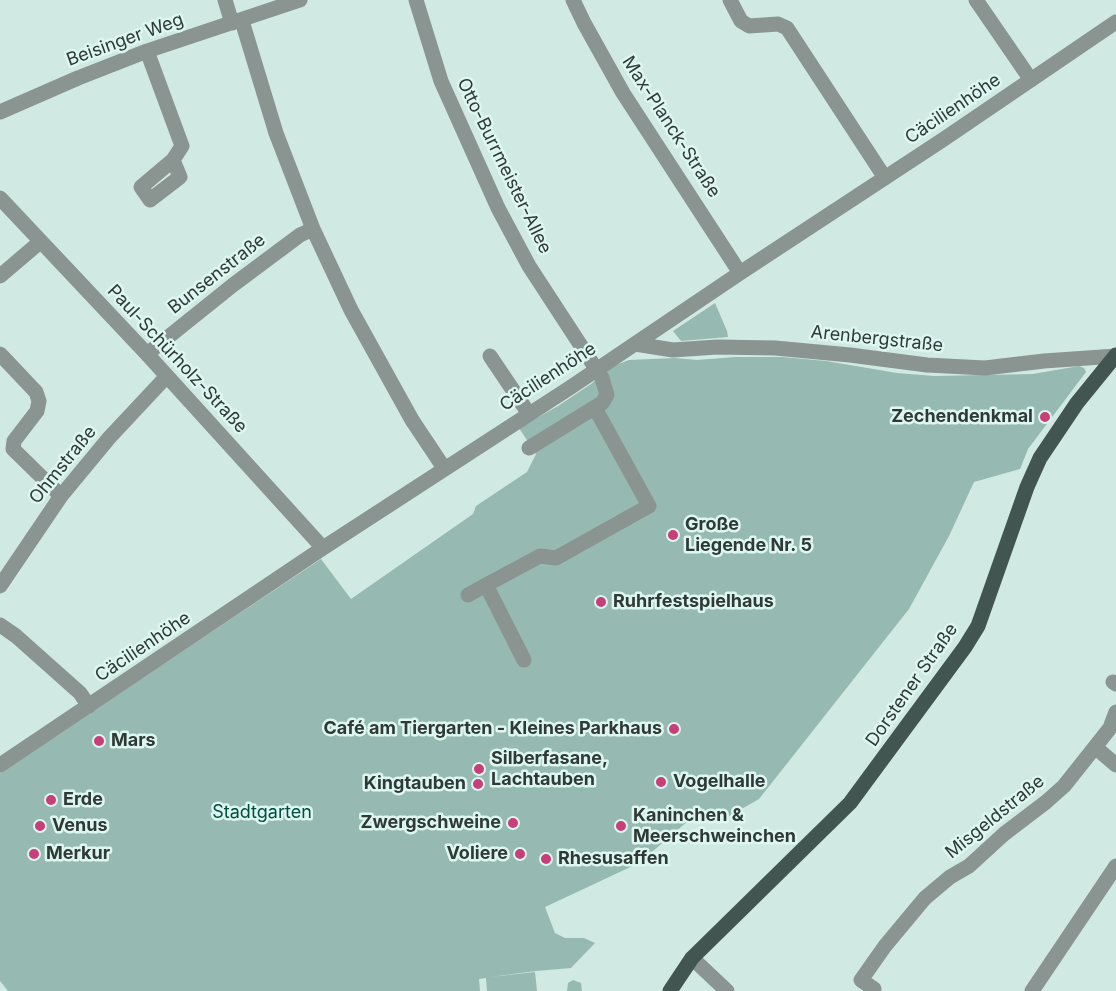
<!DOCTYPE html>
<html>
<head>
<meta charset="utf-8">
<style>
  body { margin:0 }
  canvas { display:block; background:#d0e9e2 }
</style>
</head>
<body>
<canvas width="1116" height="991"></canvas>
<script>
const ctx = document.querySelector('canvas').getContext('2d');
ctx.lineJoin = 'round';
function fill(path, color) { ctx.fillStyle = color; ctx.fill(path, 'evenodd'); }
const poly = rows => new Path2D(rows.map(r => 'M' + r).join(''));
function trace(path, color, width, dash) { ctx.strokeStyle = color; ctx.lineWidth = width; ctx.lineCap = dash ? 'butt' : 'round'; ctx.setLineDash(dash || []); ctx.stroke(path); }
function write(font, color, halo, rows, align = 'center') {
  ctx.font = font + ' Inter,sans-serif'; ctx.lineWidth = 5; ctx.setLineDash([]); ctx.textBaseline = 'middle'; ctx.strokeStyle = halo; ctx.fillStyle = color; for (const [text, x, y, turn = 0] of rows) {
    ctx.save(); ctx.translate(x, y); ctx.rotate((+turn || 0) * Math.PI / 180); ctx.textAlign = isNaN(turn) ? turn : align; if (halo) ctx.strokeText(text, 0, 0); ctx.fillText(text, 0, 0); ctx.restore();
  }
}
fill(poly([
  [715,303,727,331,728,337,681,341,673,331],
  [735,357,782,357,826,361,897,373,934,376,1033,374,1079,366,1084,368,1086,372,1028,449,1020,469,974,482,949,536,909,609,759,799,717,823,702,809,639,863,545,907,555,933,565,938,584,938,595,943,571,968,536,971,490,977,535,972,537,991,487,991,486,978,479,979,480,991,8,991,0,981,0,773,321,559,351,599,473,514,476,506,527,472,536,454,519,428,558,406,591,384,608,368,629,360,675,358,697,360],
  [573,980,581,983,582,991,567,991,568,983]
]), '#96b9b1');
trace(poly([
  [225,0,232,23],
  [416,0,441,81,498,208,529,266,602,378,607,395,602,403,529,448],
  [573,0,584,23,623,93,740,273],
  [730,0,741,21,749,26,778,24,787,28,885,178],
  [976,0,1031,80],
  [242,21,276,133,313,229,351,310,412,420,444,468],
  [147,51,182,146,173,160,141,187,150,200,180,177,173,160],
  [0,112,78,78,147,51,300,0],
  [0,198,147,354,323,548],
  [0,276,40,242],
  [635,344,673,350,717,347,775,348,850,355,927,365,985,368,1044,361,1116,356],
  [0,354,36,392,39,401,37,411,14,441,13,449,61,496],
  [147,354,233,285,300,235,313,229],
  [490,356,529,414],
  [0,586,61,496,109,438,167,376],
  [468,595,486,585],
  [0,625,16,636,80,693,89,706],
  [524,660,486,585,540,556,556,558,649,506,595,408],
  [1113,682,1116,684],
  [1116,712,1110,728,1095,747,1116,765],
  [0,765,323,548,571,387,740,273,944,139,1116,22],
  [692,958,727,991],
  [873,991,874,989,861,980,885,946,925,898,950,877,969,866,1004,834,1046,802,1064,786,1095,747],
  [1032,991,1116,866]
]), '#8a9592', 15);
trace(poly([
  [670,991,692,958,850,803,965,647,978,626,1027,487,1040,458,1077,403,1116,355]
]), '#435551', 15);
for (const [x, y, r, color] of [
  [1045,417,6,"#c83e78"],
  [673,535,6,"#c83e78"],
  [601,602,6,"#c83e78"],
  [674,729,6,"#c83e78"],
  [99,741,6,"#c83e78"],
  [479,769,6,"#c83e78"],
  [661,782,6,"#c83e78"],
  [478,784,6,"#c83e78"],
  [51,800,6,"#c83e78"],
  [513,823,6,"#c83e78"],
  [40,826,6,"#c83e78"],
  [621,826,6,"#c83e78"],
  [34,854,6,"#c83e78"],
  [520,854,6,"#c83e78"],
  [546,859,6,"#c83e78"]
]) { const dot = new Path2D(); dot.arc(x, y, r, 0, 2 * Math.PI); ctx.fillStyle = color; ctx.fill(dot); trace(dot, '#ddf6f0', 2); }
write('18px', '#2f3936', '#ddf6f0', [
  ["Beisinger Weg",125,40,-20],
  ["Cäcilienhöhe",953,109,-34],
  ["Max-Planck-Straße",671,127,57],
  ["Otto-Burrmeister-Allee",504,166,64],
  ["Bunsenstraße",217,274,-38],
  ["Arenbergstraße",877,339,6],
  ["Paul-Schürholz-Straße",177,359,47],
  ["Cäcilienhöhe",548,377,-33],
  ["Ohmstraße",63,465,-51],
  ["Cäcilienhöhe",143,647,-34],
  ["Dorstener Straße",912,685,-55],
  ["Misgeldstraße",995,817,-39]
]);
write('bold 18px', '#2f3936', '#ddf6f0', [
  ["Zechendenkmal",1033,417,"right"],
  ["Große",685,525],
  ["Liegende Nr. 5",685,546],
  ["Ruhrfestspielhaus",613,602],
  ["Café am Tiergarten - Kleines Parkhaus",662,729,"right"],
  ["Mars",111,741],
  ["Silberfasane,",491,759],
  ["Lachtauben",491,780],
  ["Vogelhalle",673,782],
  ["Kingtauben",466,784,"right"],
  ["Erde",63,800],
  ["Kaninchen &",633,816],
  ["Meerschweinchen",633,837],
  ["Zwergschweine",501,823,"right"],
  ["Venus",52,826],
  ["Merkur",46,854],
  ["Voliere",508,854,"right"],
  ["Rhesusaffen",558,859]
], 'left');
write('18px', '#004d42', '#ddf6f0', [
  ["Stadtgarten",262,813]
]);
</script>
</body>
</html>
